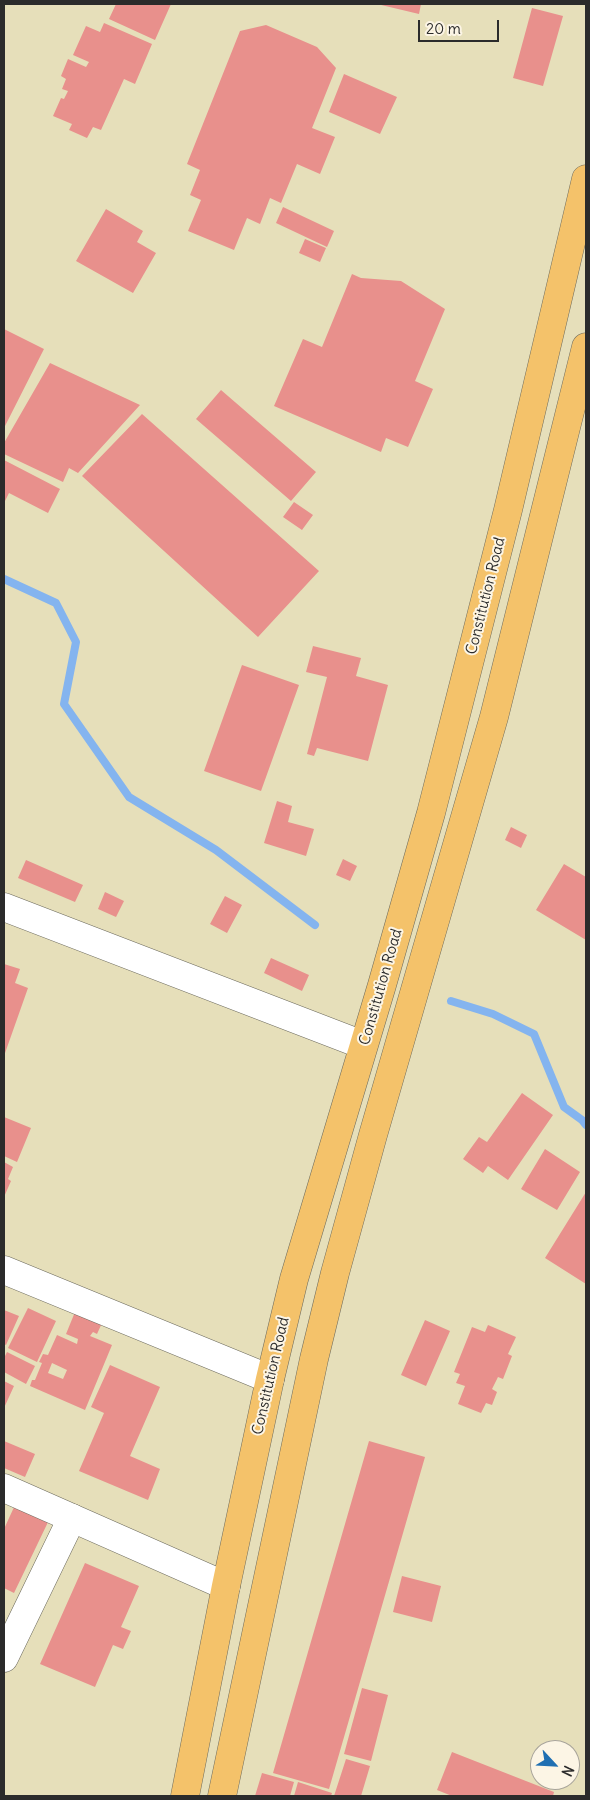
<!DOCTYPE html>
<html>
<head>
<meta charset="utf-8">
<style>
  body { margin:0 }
  #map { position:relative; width:590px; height:1800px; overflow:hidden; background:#e6dfba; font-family:Delius,sans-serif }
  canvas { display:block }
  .frame { position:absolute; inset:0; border:5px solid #2b2b2b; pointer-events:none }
  .north { position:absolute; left:530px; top:1740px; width:50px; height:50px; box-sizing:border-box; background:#fcf5e5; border:1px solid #a8a49b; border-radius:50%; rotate:115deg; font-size:14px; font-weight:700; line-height:20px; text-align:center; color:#2b2b2b }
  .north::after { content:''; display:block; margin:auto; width:18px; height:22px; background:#1f6fb2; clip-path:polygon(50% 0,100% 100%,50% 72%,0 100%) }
  .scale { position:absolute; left:418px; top:20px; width:81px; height:22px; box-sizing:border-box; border:2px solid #2b2b2b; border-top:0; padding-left:6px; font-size:15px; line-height:18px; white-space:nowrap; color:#2b2b2b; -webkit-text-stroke:4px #fcf5e5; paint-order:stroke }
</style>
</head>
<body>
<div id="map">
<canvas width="590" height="1800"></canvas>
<div class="frame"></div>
<div class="north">N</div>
<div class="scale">20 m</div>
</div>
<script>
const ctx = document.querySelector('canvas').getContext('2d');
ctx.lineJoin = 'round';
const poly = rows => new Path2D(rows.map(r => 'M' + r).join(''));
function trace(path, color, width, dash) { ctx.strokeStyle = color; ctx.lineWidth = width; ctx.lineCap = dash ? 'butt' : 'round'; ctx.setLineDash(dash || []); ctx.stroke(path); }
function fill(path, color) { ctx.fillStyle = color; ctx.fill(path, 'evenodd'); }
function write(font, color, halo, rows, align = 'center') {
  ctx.font = font + ' Delius,sans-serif'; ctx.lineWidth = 4; ctx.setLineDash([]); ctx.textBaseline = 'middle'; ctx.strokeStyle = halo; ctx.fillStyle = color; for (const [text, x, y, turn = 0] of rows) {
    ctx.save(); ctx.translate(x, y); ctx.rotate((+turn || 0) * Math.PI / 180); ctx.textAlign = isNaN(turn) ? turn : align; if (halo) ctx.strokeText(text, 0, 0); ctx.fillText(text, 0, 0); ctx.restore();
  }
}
trace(poly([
  [4,579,56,603,76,642,64,704,129,797,216,850,315,925],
  [451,1001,493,1014,534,1034,564,1107,582,1120,586,1125]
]), '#84b4ef', 8);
fill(poly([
  [116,4,171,4,155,40,109,19],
  [377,4,421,4,419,14],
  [532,8,563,16,543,86,513,78],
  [104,23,152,44,135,84,124,79,101,130,93,127,87,138,69,130,72,124,53,116,61,98,64,99,68,91,62,89,66,79,61,76,68,59,86,67,89,62,73,55,86,26,100,32],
  [266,25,317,47,336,68,312,128,335,137,320,174,297,164,281,203,270,198,260,224,247,218,234,250,188,231,201,200,190,195,200,170,187,164,240,31],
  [344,74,397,97,380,134,329,112],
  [283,207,334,231,327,247,276,223],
  [106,209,143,231,137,242,156,253,133,293,76,261],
  [305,239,326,248,320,262,299,253],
  [352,274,361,278,401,281,445,309,415,381,433,389,408,447,386,438,381,452,274,406,303,339,322,347],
  [4,329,44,349,4,428],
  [50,363,140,405,78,473,69,468,63,482,4,454,4,443],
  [221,390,316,472,291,501,196,419],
  [142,414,319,571,258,637,82,476],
  [4,460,60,489,48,513,9,493,4,503],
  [294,502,313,515,302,530,283,517],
  [313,646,361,658,356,676,388,685,368,761,317,748,314,756,307,754,327,677,306,672],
  [242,665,299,685,261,791,204,771],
  [277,801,292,806,288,822,314,829,306,856,264,843],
  [511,827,527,835,521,848,505,840],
  [343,859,357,866,350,881,336,875],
  [26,860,83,885,75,902,18,878],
  [564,864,586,877,586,940,536,910],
  [105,892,124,901,116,917,98,909],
  [225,896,242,905,227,933,210,924],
  [271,958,309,975,302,991,264,973],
  [4,964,20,969,15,983,28,988,4,1056],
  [522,1093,553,1115,508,1180,488,1166,483,1173,463,1159,479,1137,487,1142],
  [4,1117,31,1128,17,1162,4,1156],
  [545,1149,580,1172,557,1210,521,1189],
  [4,1162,13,1167,8,1179,11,1181,4,1197],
  [586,1192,586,1284,545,1258],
  [28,1308,56,1321,37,1362,8,1348],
  [4,1310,19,1316,6,1345,4,1344],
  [75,1312,102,1323,97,1334,93,1332,90,1336,112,1345,85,1410,30,1386,32,1380,35,1380,42,1363,39,1362,43,1354,48,1355,57,1335,77,1344,78,1339,66,1334],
  [52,1363,67,1370,63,1379,48,1373],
  [425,1320,450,1331,426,1386,401,1375],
  [488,1325,516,1337,508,1354,512,1356,503,1379,498,1377,492,1389,497,1392,492,1405,486,1403,481,1413,458,1404,465,1386,456,1383,460,1374,454,1372,472,1327,485,1332],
  [7,1352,35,1366,26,1384,4,1372,4,1358],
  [110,1365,160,1387,130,1456,160,1469,148,1500,79,1471,104,1413,91,1407],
  [4,1381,14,1386,4,1408],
  [4,1441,35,1454,25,1477,4,1468],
  [369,1441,425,1457,329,1789,273,1773],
  [15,1505,49,1520,14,1593,4,1588,4,1529],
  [85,1563,139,1586,121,1627,131,1631,123,1649,113,1645,95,1687,40,1664],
  [402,1576,441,1586,432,1622,393,1612],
  [362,1688,388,1695,371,1761,344,1754],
  [452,1752,554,1792,553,1796,452,1796,437,1790],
  [346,1759,370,1766,361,1796,334,1796],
  [262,1773,294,1782,290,1796,255,1796],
  [298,1782,332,1793,331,1796,294,1796]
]), '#e8908c');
const minor = poly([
  [4,907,363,1045],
  [4,1270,270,1379],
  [4,1658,72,1518]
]);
const tertiary = poly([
  [4,1488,226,1586]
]);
const primary = poly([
  [185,1796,226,1586,270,1379,294,1279,382,985,431,813,508,510,586,179],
  [222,1796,314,1359,335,1273,373,1135,494,717,586,347]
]);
trace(minor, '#6c6a5d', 29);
trace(tertiary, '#6c6a5d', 29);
trace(primary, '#6c6a5d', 29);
trace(minor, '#fff', 28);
trace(tertiary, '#fff', 28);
trace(primary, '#f4c26a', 28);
write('15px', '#2b2b2b', '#fcf5e5', [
  ["Constitution Road",486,596,-76],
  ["Constitution Road",381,987,-74],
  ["Constitution Road",271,1376,-77]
]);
</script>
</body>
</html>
